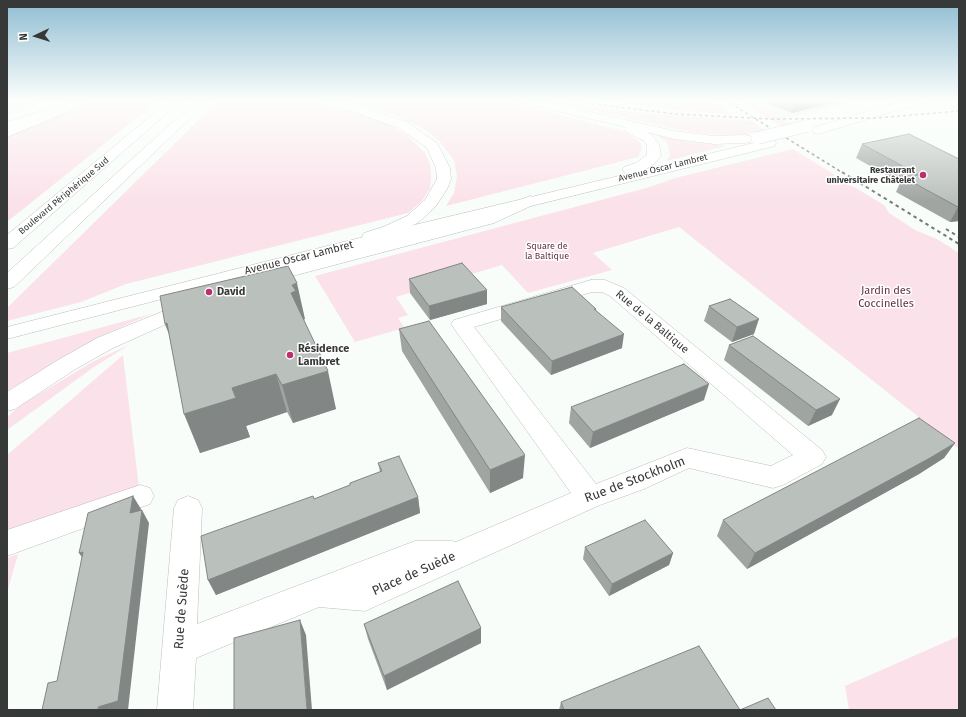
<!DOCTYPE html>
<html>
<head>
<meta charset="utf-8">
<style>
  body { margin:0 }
  #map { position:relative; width:966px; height:717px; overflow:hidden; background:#f8fdf9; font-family:"Fira Sans",sans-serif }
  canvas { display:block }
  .frame { position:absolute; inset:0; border:8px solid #373938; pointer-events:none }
  .north { position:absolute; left:16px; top:16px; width:40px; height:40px; -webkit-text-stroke:3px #fff; paint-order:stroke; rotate:266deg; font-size:11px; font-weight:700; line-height:16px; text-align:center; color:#373938 }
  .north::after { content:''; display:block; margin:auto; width:14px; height:18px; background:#373938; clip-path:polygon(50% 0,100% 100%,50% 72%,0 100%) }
</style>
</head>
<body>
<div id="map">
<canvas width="966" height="717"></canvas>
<div class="frame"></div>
<div class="north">N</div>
</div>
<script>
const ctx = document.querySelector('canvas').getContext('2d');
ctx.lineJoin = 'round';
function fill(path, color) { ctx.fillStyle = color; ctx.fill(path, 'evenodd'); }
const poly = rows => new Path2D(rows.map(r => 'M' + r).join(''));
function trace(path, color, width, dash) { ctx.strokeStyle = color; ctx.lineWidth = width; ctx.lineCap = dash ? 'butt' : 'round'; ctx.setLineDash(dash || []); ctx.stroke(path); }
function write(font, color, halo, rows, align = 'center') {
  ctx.font = font + ' "Fira Sans",sans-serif'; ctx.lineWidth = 3; ctx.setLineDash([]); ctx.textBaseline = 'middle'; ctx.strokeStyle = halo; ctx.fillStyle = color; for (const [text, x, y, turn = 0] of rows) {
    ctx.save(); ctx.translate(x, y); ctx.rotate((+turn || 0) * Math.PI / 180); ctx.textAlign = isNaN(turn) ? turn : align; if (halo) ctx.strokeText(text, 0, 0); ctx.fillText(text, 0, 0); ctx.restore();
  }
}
fill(poly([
  [7,100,43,100,7,115],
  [747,100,862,100,783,119]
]), '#e6f2e9');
fill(poly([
  [100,100,159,100,7,222,7,136,58,114],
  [219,100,310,100,380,120,407,135,425,153,430,164,431,177,430,188,422,201,408,213,126,284,81,302,7,321,7,308],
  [346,100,501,100,623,131,640,142,642,148,638,157,446,206,454,193,457,176,454,160,440,142,426,130,395,115],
  [547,100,639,113,752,121,766,131,748,134,736,135,707,134,684,131],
  [597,100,709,100,732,114,679,111,675,109],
  [738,100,747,100,791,124,781,126],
  [844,100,860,100,798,115,791,113],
  [655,135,690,142,726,146,666,161,670,155,667,142],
  [793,149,835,175,830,178,856,188,884,205,889,213,915,230,937,239,959,253,959,449,679,227,593,253,612,270,528,293,502,265,396,297,408,315,398,318,404,328,355,342,315,276,650,187,675,178],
  [151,314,101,336,7,391,7,353],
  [129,345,94,367,7,430,7,417,21,405,94,361],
  [123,355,139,488,7,531,7,455],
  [18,554,7,593,7,558],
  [959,636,959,710,849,710,845,686]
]), '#fbe2ea');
const minor = poly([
  [591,280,605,280,624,288,822,450,826,457,822,464,783,485,773,488,689,468,644,489,600,505,365,611,319,607,196,658,193,710,157,710,174,508,178,500,188,496,198,500,202,508,197,624,415,541,452,541,456,542,571,493,451,324,454,320,591,280],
  [592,292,602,292,610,296,793,455,771,466,687,448,596,484,474,327,592,292],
  [140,485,150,488,154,496,150,504,7,556,7,530,140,485]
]);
const major = poly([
  [79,100,82,103,80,105,7,130,7,122,72,101,79,100],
  [517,100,538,100,674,131,714,136,745,135,750,136,751,139,750,142,745,143,714,144,674,139,647,132,652,135,659,144,661,156,655,163,646,169,770,139,775,140,776,143,775,146,344,252,7,339,7,327,339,243,627,174,622,170,624,167,636,163,647,155,647,145,644,141,626,132,624,129,625,127,518,102,517,100],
  [907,100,959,101,959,107,922,103,818,134,814,133,812,130,814,127,907,100]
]);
const highway = poly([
  [77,100,93,100,92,102,7,137,7,128,77,100],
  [170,100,182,100,13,248,7,249,7,235,170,100],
  [197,100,209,100,14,287,7,289,7,273,197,100],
  [324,100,342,100,407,122,437,143,450,168,451,179,447,189,436,206,419,222,395,235,370,242,364,241,362,237,364,233,383,227,407,216,425,200,437,179,436,168,427,148,399,128,325,102,324,100],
  [530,196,535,198,538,201,535,204,494,223,262,284,255,282,253,278,255,274,482,217,530,196],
  [191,300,198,302,201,306,198,310,113,348,74,370,15,409,7,411,7,392,58,360,97,338,191,300]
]);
trace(minor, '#babfbb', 1);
trace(major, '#babfbb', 1);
trace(highway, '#babfbb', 1);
fill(minor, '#fff');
fill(major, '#fff');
fill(highway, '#fff');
trace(poly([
  [562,100,675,114,771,119,876,118,959,111],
  [725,100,843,173]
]), '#767977', 1.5, [3, 3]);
trace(poly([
  [842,172,959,244],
  [946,229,959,237]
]), '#767977', 2, [3.5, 3.5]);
const majorBridge = poly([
  [758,138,807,126]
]);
trace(majorBridge, '#babfbb', 13, []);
trace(majorBridge, '#fff', 12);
fill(poly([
  [758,100,845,100,792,113],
  [862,144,959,159,959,221,950,222,896,192,900,183,856,158],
  [409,279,487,304,430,320,410,293],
  [709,306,754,334,732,342,704,321],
  [501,307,596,309,596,310,622,348,551,375,501,321],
  [305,319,303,320,336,409,293,423,287,412,246,426,250,437,200,453,169,334,165,324],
  [399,329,523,478,490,493,402,351],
  [729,345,832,415,808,426,724,360],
  [704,400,590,448,569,423,571,407],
  [955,443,944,458,919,474,747,569,717,536,723,520],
  [378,463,418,497,420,513,216,595,208,580,314,499,350,485,380,472],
  [585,547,673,553,669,565,609,596,583,559],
  [364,624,481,628,481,643,387,690,368,639],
  [561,702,740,710,776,710,559,710]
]), '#a0a5a2');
fill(poly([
  [796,100,845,100,792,113],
  [958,207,959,207,959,221,950,222],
  [297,283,305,319,302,320,291,293,292,285],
  [487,290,487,304,430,320,429,306],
  [759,319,754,334,732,342,737,327],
  [167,323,180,361,165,324],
  [624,334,622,348,551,375,552,361],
  [328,371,336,409,293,423,282,385],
  [276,374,287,412,246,426,250,437,200,453,184,414,232,388],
  [709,384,704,400,590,448,593,432],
  [840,399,832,415,808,426,816,410],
  [955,443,944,458,919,474,747,569,755,553],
  [525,455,523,478,490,493,490,470],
  [133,496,141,509,138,525,130,513],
  [418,497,420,513,216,595,208,580],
  [142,510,149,523,128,710,98,710],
  [83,552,88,566,79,553],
  [673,553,669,565,609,596,612,584],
  [300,620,306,635,312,710,307,710],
  [481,628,481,643,387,690,384,676]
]), '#828684');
const building = poly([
  [909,134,959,159,959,207,958,207,903,177,919,175,862,144,909,134],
  [462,263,487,290,429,306,409,279,462,263],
  [288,266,297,283,292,285,296,291,291,293,328,371,282,385,276,374,232,388,236,398,184,414,167,323,165,324,160,296,288,266],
  [572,287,596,309,594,309,624,334,552,361,501,307,572,287],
  [730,299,759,319,737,327,709,306,730,299],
  [429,321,525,455,490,470,399,329,429,321],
  [753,336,840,399,816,410,729,345,753,336],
  [684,364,709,384,593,432,571,407,684,364],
  [919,418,955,443,930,458,755,553,723,520,919,418],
  [399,456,418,497,208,580,201,536,313,496,314,499,350,485,350,483,382,471,378,463,399,456],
  [133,496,130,513,142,510,118,701,98,707,98,710,42,710,48,683,57,681,83,552,79,553,88,513,133,496],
  [645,520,673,553,612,584,585,547,645,520],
  [458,581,481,628,384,676,364,624,458,581],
  [300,620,307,710,234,710,234,638,300,620],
  [699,646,740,710,768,698,776,710,564,710,561,702,699,646]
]);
fill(building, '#bac0bc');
trace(building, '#828684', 1);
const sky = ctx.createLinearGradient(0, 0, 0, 201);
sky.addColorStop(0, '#8fbdd2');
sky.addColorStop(0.5, '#fcfefc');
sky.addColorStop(1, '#fcfefc00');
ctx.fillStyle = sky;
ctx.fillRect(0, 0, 966, 201);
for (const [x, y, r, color] of [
  [923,175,4,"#ba316d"],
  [209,292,4,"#ba316d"],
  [290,355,4,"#ba316d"]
]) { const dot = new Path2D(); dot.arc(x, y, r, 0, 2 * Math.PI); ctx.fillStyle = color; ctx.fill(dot); trace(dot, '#fff', 1.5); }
write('9px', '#373938', '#fff', [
  ["Avenue Oscar Lambret",663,168,-14],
  ["Boulevard Périphérique Sud",64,196,-40]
]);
write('bold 9px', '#373938', '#fff', [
  ["Restaurant",915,170],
  ["universitaire Châtelet",915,180]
], 'right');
write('9px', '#633042', '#fff', [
  ["Square de",547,246],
  ["la Baltique",547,256]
]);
write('11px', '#373938', '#fff', [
  ["Avenue Oscar Lambret",299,258,-14],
  ["Rue de la Baltique",652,322,40]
]);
write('11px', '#633042', '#fff', [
  ["Jardin des",886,291],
  ["Coccinelles",886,304]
]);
write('bold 11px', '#373938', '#fff', [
  ["David",217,292],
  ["Résidence",298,349],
  ["Lambret",298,362]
], 'left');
write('13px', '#373938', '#fff', [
  ["Rue de Stockholm",635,480,-21],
  ["Place de Suède",414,574,-24],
  ["Rue de Suède",182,609,-86]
]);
</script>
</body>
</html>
